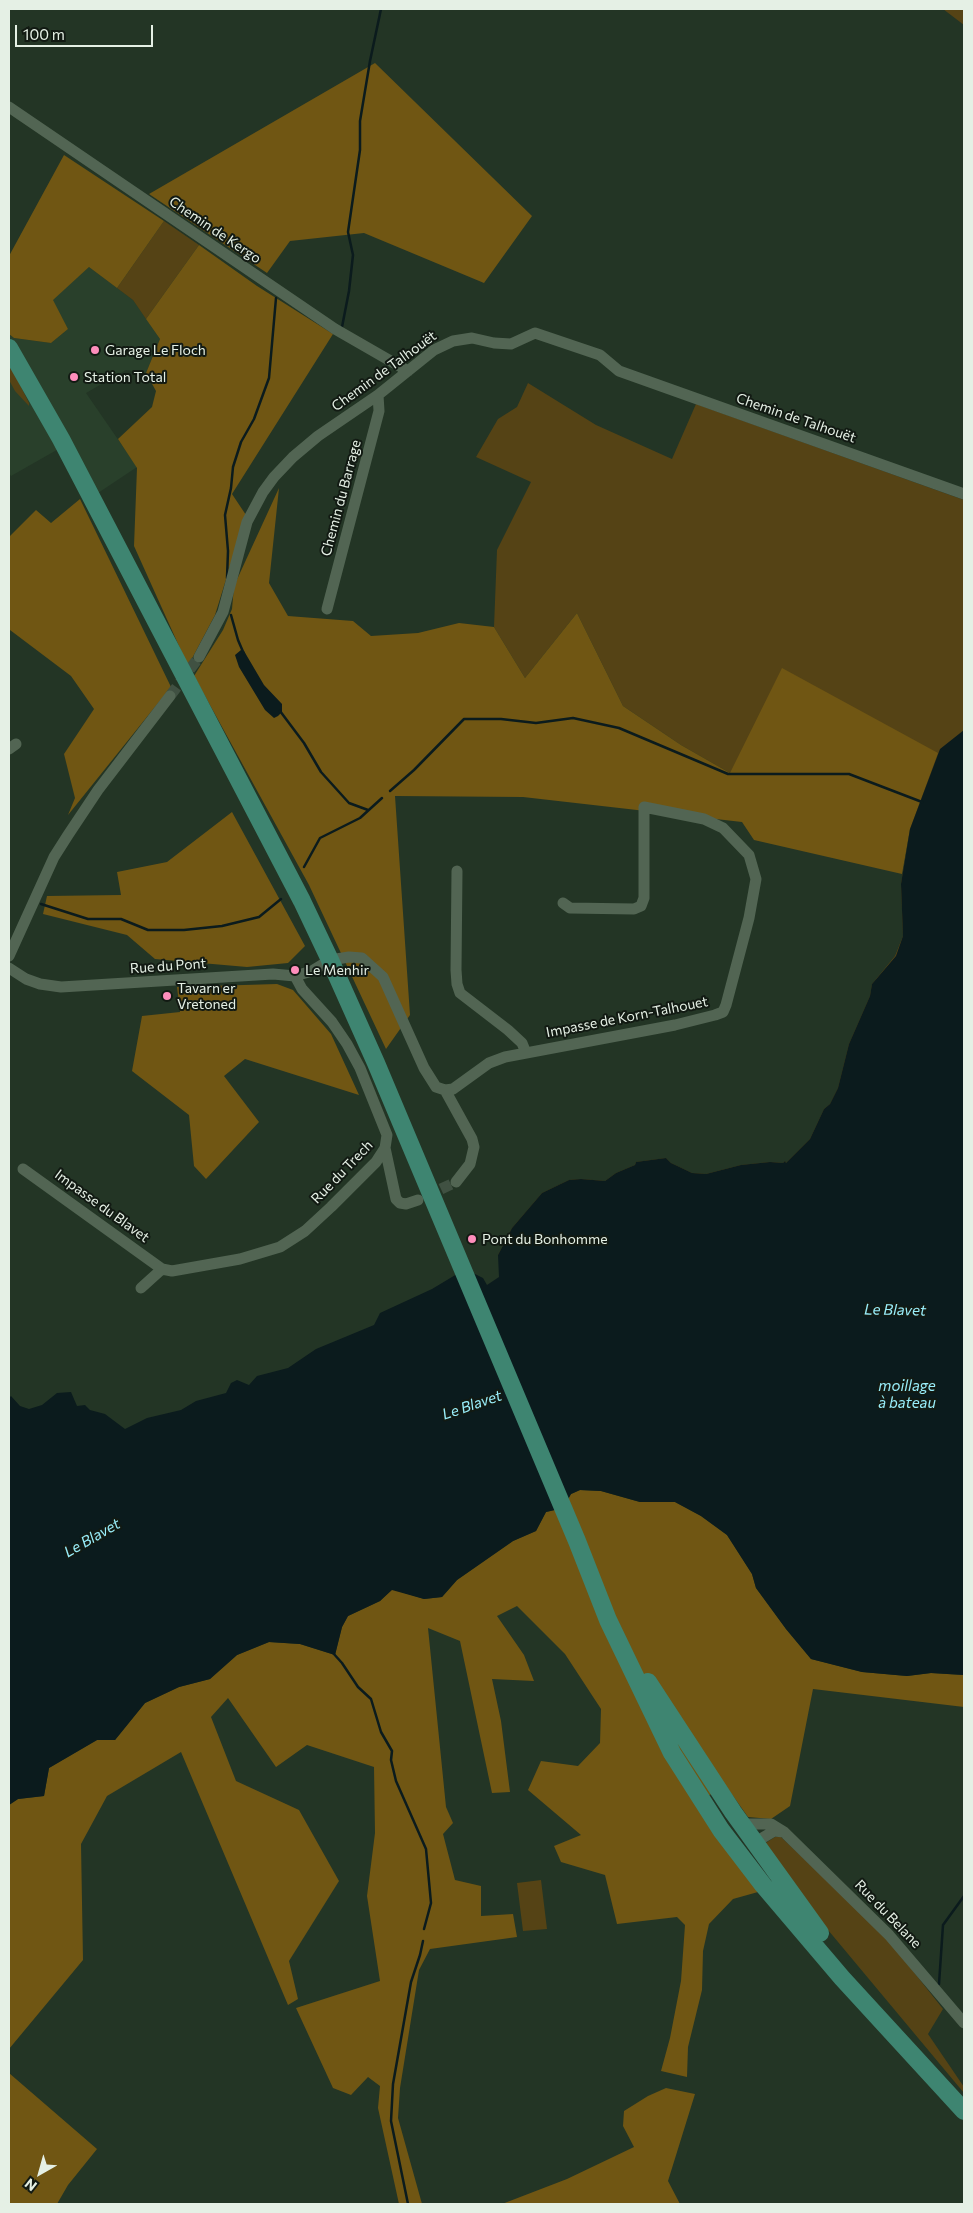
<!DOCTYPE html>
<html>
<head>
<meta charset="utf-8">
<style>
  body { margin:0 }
  #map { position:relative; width:973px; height:2213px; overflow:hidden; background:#233525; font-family:Commissioner,sans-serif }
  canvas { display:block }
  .frame { position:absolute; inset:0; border:10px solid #e5f0e5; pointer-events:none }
  .north { position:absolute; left:15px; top:2148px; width:50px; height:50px; -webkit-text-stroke:4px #121a13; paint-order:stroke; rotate:218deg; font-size:14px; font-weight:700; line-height:20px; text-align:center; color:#e5f0e5 }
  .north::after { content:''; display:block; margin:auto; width:18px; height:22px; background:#e5f0e5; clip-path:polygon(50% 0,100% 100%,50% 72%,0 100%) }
  .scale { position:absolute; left:15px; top:25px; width:138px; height:22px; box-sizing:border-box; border:2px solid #e5f0e5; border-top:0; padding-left:6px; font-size:15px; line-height:18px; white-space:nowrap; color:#e5f0e5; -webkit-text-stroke:4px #121a13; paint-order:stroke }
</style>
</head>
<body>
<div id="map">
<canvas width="973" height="2213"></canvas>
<div class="frame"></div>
<div class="north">N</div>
<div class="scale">100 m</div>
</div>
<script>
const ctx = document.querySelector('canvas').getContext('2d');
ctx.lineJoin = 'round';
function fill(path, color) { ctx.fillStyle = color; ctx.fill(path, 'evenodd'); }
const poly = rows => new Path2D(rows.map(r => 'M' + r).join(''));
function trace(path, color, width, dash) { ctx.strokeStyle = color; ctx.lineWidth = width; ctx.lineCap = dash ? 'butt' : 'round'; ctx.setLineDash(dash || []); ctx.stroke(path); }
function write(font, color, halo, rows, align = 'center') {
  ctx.font = font + ' Commissioner,sans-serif'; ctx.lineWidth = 4; ctx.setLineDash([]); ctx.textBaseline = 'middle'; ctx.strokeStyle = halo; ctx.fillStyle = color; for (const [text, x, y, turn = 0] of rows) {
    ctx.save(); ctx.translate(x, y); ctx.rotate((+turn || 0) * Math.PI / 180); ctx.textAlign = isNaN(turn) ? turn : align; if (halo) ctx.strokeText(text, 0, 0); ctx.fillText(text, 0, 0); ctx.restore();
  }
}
fill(poly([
  [89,267,133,300,160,339,146,373,126,370,86,393,137,467,98,493,69,443,11,476,9,473,9,334,14,338,51,343,68,329,52,300]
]), '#29402b');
fill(poly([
  [943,9,964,9,964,25],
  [164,221,199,245,146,319,133,300,117,288],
  [9,363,29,403,29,406,15,391,9,380],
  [528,383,596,425,672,459,696,404,964,500,964,1131,498,1255,512,1228,542,1193,569,1180,581,1179,605,1181,616,1173,635,1165,636,1162,666,1158,671,1163,692,1173,706,1174,741,1165,770,1162,783,1163,785,1161,786,1163,810,1139,824,1109,830,1104,838,1088,849,1044,870,996,872,984,895,956,903,936,901,884,910,829,730,773,681,745,623,706,577,613,525,678,494,627,497,550,531,482,476,457,498,419,517,407],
  [775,1837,781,1837,886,1937,943,2009,928,2034,964,2087,964,2093,813,1912,764,1844],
  [541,1880,547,1929,523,1931,517,1883]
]), '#554315');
fill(poly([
  [375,63,532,216,484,283,364,233,290,241,267,273,149,194],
  [64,155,164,221,117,288,89,267,53,300,68,329,51,343,14,338,9,334,9,256],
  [199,245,257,286,333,334,232,494,246,515,215,615,188,666,134,546,137,468,118,439,152,407,156,391,146,373,160,339,146,319],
  [279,488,269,583,288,616,353,621,371,636,418,633,459,623,494,627,525,678,577,613,623,706,681,745,730,773,782,668,938,753,910,829,902,874,754,840,742,822,523,797,395,796,410,1015,386,1049,309,885,194,676,223,630,232,609,234,586],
  [80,499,171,687,68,815,75,798,64,754,94,709,71,676,10,630,9,537,36,510,51,523],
  [232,812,305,946,288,963,247,967,155,959,127,935,43,914,47,896,121,895,117,872,167,862],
  [277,984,293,990,331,1034,359,1095,245,1059,224,1076,259,1122,206,1179,194,1166,189,1115,132,1071,142,1016,180,1012,177,987],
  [580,1490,601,1491,640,1502,675,1502,701,1516,727,1535,752,1574,756,1588,786,1629,811,1659,862,1672,907,1676,931,1673,964,1675,964,1707,813,1689,790,1806,771,1819,748,1817,726,1786,695,1803,758,1892,733,1899,709,1924,703,1951,702,1990,688,2047,687,2077,661,2071,670,2038,681,1981,685,1925,677,1917,617,1924,605,1875,561,1862,554,1846,581,1835,528,1790,541,1761,578,1766,600,1743,601,1709,565,1654,517,1606,497,1616,524,1655,534,1681,492,1679,501,1721,510,1792,492,1793,460,1641,428,1628,446,1807,453,1823,443,1834,455,1880,481,1886,481,1916,513,1914,517,1937,430,1949,419,1970,400,2088,398,2118,422,2204,399,2204,378,2108,380,2086,368,2077,351,2095,333,2088,296,2008,380,1981,367,1896,375,1833,374,1767,307,1745,276,1767,228,1698,211,1717,236,1781,299,1810,339,1881,289,1961,298,1999,288,2005,181,1752,107,1796,81,1844,83,1960,9,2049,9,1805,18,1799,44,1796,49,1768,97,1740,115,1740,145,1703,179,1687,210,1679,237,1655,269,1642,300,1644,335,1655,342,1627,348,1616,380,1601,392,1589,424,1599,442,1597,457,1580,513,1541,536,1531,546,1512,559,1509,567,1501,571,1494],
  [9,2073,97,2149,68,2185,57,2204,9,2204],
  [666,2088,695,2094,668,2181,680,2204,502,2204,567,2179,634,2147,623,2126,624,2111,648,2096]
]), '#705613');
fill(poly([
  [241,650,244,651,264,685,282,704,282,712,278,716,274,718,265,710,239,667,235,655],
  [964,730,964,1675,931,1673,907,1676,862,1672,811,1659,786,1629,756,1588,752,1574,727,1535,701,1516,675,1502,640,1502,601,1491,580,1490,571,1494,567,1501,559,1509,546,1512,536,1531,513,1541,457,1580,442,1597,424,1599,392,1590,380,1601,348,1616,342,1627,335,1655,300,1644,269,1642,237,1655,210,1679,179,1687,145,1703,115,1740,97,1740,49,1768,44,1796,18,1799,9,1805,9,1398,11,1396,20,1406,29,1409,42,1405,57,1393,71,1392,77,1406,85,1405,90,1410,105,1414,125,1429,147,1418,181,1410,196,1401,226,1393,231,1383,237,1380,249,1385,257,1376,288,1368,316,1349,374,1325,380,1313,432,1289,462,1271,471,1272,483,1278,487,1285,499,1277,498,1255,512,1228,542,1193,569,1180,581,1179,605,1181,616,1173,635,1165,636,1162,666,1158,671,1163,692,1173,706,1174,741,1165,770,1162,783,1163,785,1161,786,1163,810,1139,824,1109,830,1104,838,1088,849,1044,870,996,872,984,896,956,903,936,901,884,910,829,940,749]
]), '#0b1b1d');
trace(poly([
  [342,327,349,291,353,255,348,232,360,150,360,121,370,61,381,9],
  [227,578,228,551,225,515,231,488,233,467,241,442,254,419,269,378,276,298],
  [231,615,238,640,244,654],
  [280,711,304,743,321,772,349,803,368,810],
  [390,791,414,770,464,719,501,719,536,723,573,718,619,728,728,774,849,774,922,802],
  [304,867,320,838,360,818,382,798],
  [41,904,88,919,121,919,148,930,184,930,222,926,259,917,281,899],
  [333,1653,342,1663,358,1687,371,1699,381,1732,392,1751,391,1760,396,1781,426,1849,431,1903,424,1929],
  [939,1984,943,1925,964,1896],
  [408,2204,391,2121,393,2084,411,1982,420,1955,423,1941]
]), '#0b1b1d', 2.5);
trace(poly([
  [170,696,199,657],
  [426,1196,456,1182]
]), '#405142', 11, [11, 5.5]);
trace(poly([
  [9,107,335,329,408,371],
  [327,609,379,411,378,395],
  [199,657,223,612,247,522,263,492,274,477,293,457,318,436,378,395,434,350,453,341,472,338,494,343,511,344,535,333,600,355,619,371,964,494],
  [9,749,16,744],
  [457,871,456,970,457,984,460,993,508,1030,522,1043,526,1053],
  [9,956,54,857,68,835,98,790,170,696],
  [9,968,26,979,40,984,61,987,273,974,295,976,312,971,330,960,349,957,362,958,383,977,424,1068,436,1087,445,1090,472,1139,474,1147,470,1164,456,1182],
  [445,1090,453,1089,489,1063,505,1057,675,1025,715,1015,723,1012,726,1005,749,918,756,879,749,855,723,828,704,819,644,807,644,898,641,906,634,909,570,908,563,903],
  [385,1148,396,1199,400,1203,406,1204,418,1200],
  [23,1169,162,1269],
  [162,1269,172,1271,240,1259,280,1247,305,1231,331,1207,376,1162,385,1148,387,1135,360,1068,347,1044,332,1022,302,989,295,976],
  [141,1288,162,1269],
  [749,1824,771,1824,784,1832,889,1935,964,2023],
  [759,1840,774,1831,784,1832]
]), '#526553', 11);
trace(poly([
  [9,348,61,439,302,901,330,960,376,1063,577,1541,608,1620,672,1753,721,1830,763,1885,842,1978,964,2111],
  [648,1682,733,1812,820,1933]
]), '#3e8571', 18);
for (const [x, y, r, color] of [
  [95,350,5,"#fe8ebc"],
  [74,377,5,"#fe8ebc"],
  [295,970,5,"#fe8ebc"],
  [167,996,5,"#fe8ebc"],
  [472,1239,5,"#fe8ebc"]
]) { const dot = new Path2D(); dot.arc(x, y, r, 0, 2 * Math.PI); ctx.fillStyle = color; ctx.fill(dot); trace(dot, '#121a13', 2); }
write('14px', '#e5f0e5', '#121a13', [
  ["Chemin de Kergo",215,230,34],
  ["Chemin de Talhouët",384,371,-36],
  ["Chemin de Talhouët",796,418,19],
  ["Chemin du Barrage",341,498,-75],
  ["Rue du Pont",168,966,-4],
  ["Impasse de Korn-Talhouet",627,1017,-11],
  ["Rue du Trech",342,1172,-46],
  ["Impasse du Blavet",102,1206,36],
  ["Rue du Belane",888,1914,46]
]);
write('14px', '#e5f0e5', '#121a13', [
  ["Garage Le Floch",105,350],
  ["Station Total",84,377],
  ["Le Menhir",305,970],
  ["Tavarn er",177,988],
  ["Vretoned",177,1004],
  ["Pont du Bonhomme",482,1239]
], 'left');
write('italic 15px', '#99eefa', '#121a13', [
  ["Le Blavet",895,1310,1],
  ["moillage",907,1386],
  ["à bateau",907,1403],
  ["Le Blavet",472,1405,-19],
  ["Le Blavet",92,1538,-30]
]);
</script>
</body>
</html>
